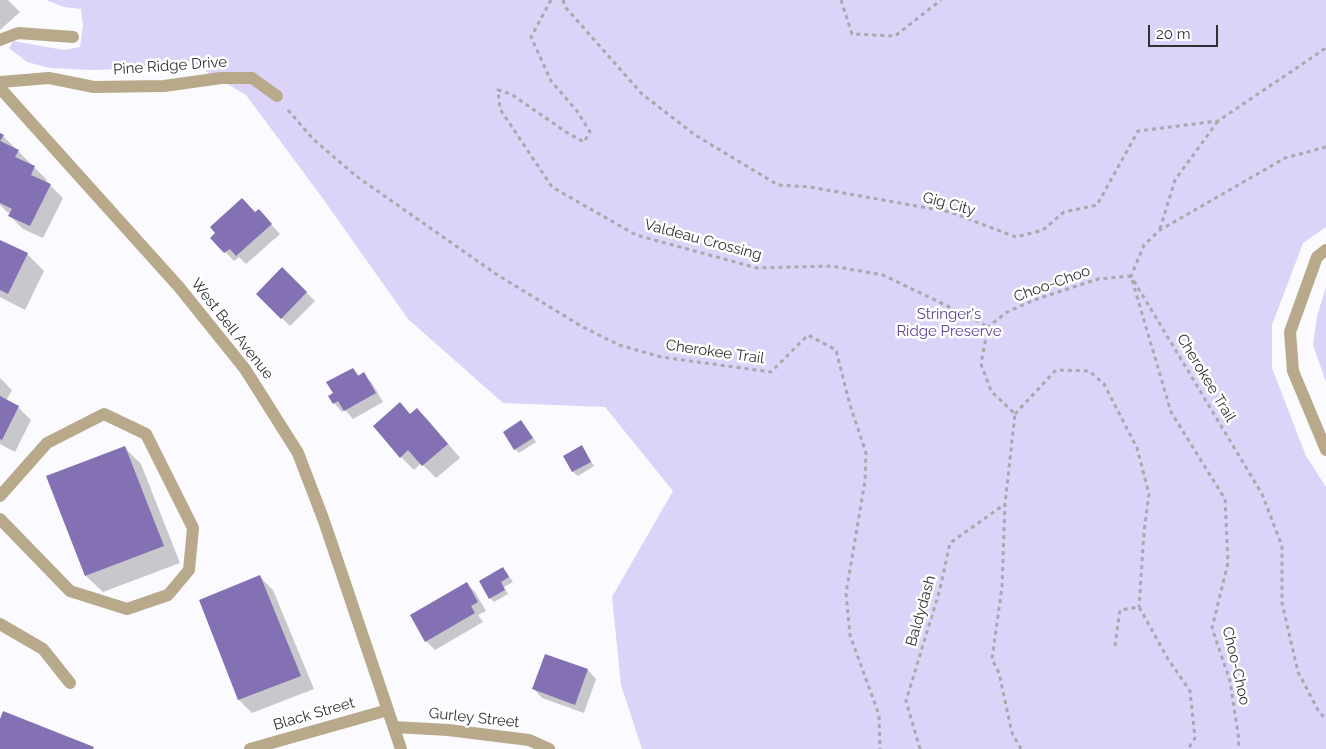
<!DOCTYPE html>
<html>
<head>
<meta charset="utf-8">
<style>
  body { margin:0 }
  #map { position:relative; width:1326px; height:749px; overflow:hidden; background:#fbfaff; font-family:Raleway,sans-serif }
  canvas { display:block }
  .scale { position:absolute; left:1148px; top:25px; width:70px; height:22px; box-sizing:border-box; border:2px solid #313035; border-top:0; padding-left:6px; font-size:15px; line-height:18px; white-space:nowrap; color:#313035; -webkit-text-stroke:4px #fff; paint-order:stroke }
</style>
</head>
<body>
<div id="map">
<canvas width="1326" height="749"></canvas>
<div class="scale">20 m</div>
</div>
<script>
const ctx = document.querySelector('canvas').getContext('2d');
ctx.lineJoin = 'round';
function fill(path, color) { ctx.fillStyle = color; ctx.fill(path, 'evenodd'); }
const poly = rows => new Path2D(rows.map(r => 'M' + r).join(''));
function trace(path, color, width, dash) { ctx.strokeStyle = color; ctx.lineWidth = width; ctx.lineCap = dash ? 'butt' : 'round'; ctx.setLineDash(dash || []); ctx.stroke(path); }
function write(font, color, halo, rows, align = 'center') {
  ctx.font = font + ' Raleway,sans-serif'; ctx.lineWidth = 5; ctx.setLineDash([]); ctx.textBaseline = 'middle'; ctx.strokeStyle = halo; ctx.fillStyle = color; for (const [text, x, y, turn = 0] of rows) {
    ctx.save(); ctx.translate(x, y); ctx.rotate((+turn || 0) * Math.PI / 180); ctx.textAlign = isNaN(turn) ? turn : align; if (halo) ctx.strokeText(text, 0, 0); ctx.fillText(text, 0, 0); ctx.restore();
  }
}
fill(poly([
  [46,0,1326,0,1326,227,1303,243,1272,325,1272,368,1306,456,1326,487,1326,749,642,749,621,685,612,597,673,491,605,407,503,403,408,319,321,196,246,95,185,59,151,68,92,70,50,68,27,62,9,48,13,41,64,50,80,47,83,25,81,9,64,7],
  [1326,287,1326,382,1313,345,1317,316]
]), '#dbd3f8');
fill(poly([
  [0,0,8,0,20,12,0,30],
  [0,134,3,136,47,180,46,183,50,185,63,198,43,238,23,229,10,216,11,214,7,212,0,205],
  [255,214,267,220,280,234,246,264,239,257,234,261,212,238],
  [0,241,27,254,44,271,25,310,0,297],
  [282,269,315,301,290,326,257,294],
  [353,369,360,376,363,374,372,383,383,402,353,419,345,410,342,412,334,403,334,394],
  [0,378,12,390,6,401,18,407,31,420,15,452,0,444],
  [417,409,430,422,460,458,436,478,421,463,414,470,401,457,411,415],
  [521,422,525,426,536,442,519,453,515,449],
  [581,447,585,451,594,466,578,476,573,472,565,457],
  [125,448,141,464,180,563,103,592,86,576,47,477],
  [503,569,507,573,513,582,504,587,508,594,494,602,490,598],
  [260,577,273,590,314,689,252,713,239,700,200,600],
  [467,584,475,592,486,611,478,615,483,622,435,650,426,641],
  [588,670,596,679,584,713,542,698,534,689]
]), '#0003');
fill(poly([
  [0,133,4,135,0,141,19,150,15,157,35,166,31,175,51,184,30,226,8,216,12,209,0,203],
  [242,198,255,212,259,209,272,224,236,256,230,249,224,253,210,238,215,233,210,227],
  [0,240,28,253,8,294,0,290],
  [282,267,307,292,281,319,256,294],
  [353,368,358,376,364,372,376,393,344,411,338,401,333,404,328,396,333,393,326,382],
  [0,396,19,406,2,440,0,439],
  [400,402,410,414,417,408,448,444,422,466,408,450,400,458,373,426],
  [521,420,533,438,514,450,503,432],
  [582,445,591,462,572,472,563,456],
  [125,446,164,546,85,576,46,476],
  [503,567,509,577,501,582,505,590,489,599,479,581],
  [260,575,301,676,238,700,199,600],
  [467,582,478,602,471,606,475,613,425,642,410,615],
  [545,654,588,669,575,705,532,689],
  [3,711,94,747,93,749,0,749,0,719]
]), '#8371b3');
trace(poly([
  [551,0,531,37,551,81,577,111,590,132,584,142,566,132,511,94,498,90,500,109,552,187,636,235,757,268,832,266,883,275,962,313,988,327],
  [563,0,566,8,642,94,695,135,778,185,810,187,950,212,1016,237,1043,230,1064,212,1097,205,1138,131,1218,121,1326,48],
  [841,0,852,34,895,36,941,0],
  [288,110,313,139,356,176,496,274,581,326,619,345,661,357,771,372,808,335,836,350,850,405,866,453,865,481,846,593,850,635,879,715,880,749],
  [1326,147,1285,158,1160,230,1144,245,1131,276,1262,494,1282,546,1282,603,1298,672,1318,710,1326,720],
  [1160,229,1175,180,1218,121],
  [1015,414,1056,370,1089,371,1104,384,1137,448,1149,494,1144,532,1139,607],
  [1115,646,1120,610,1139,607,1168,659,1190,691,1195,738,1188,749],
  [920,749,906,701,940,589,950,543,1005,504],
  [1021,749,1012,733,999,673,992,659,1002,587,1005,504,1015,414,991,391,981,364,988,327,1007,312,1034,300,1098,279,1131,276,1171,412,1225,499,1228,563,1212,628,1230,681,1239,740,1238,749]
]), '#a9a8ad', 3, [4, 4]);
trace(poly([
  [0,40,18,33,73,37],
  [0,82,49,78,94,87,164,86,221,78,252,78,277,96],
  [0,88,179,287,245,369,298,453,324,521,401,749],
  [1326,250,1317,257,1290,332,1293,371,1326,450],
  [0,496,47,443,104,414,146,434,193,528,189,570,168,595,127,609,70,591,0,519],
  [0,624,43,649,70,683],
  [394,727,448,730,529,740,549,749],
  [250,749,388,710]
]), '#b7a98a', 12);
write('15px', '#313035', '#fff', [
  ["Pine Ridge Drive",170,66,-4],
  ["Gig City",949,204,15],
  ["Valdeau Crossing",703,240,15],
  ["Choo-Choo",1052,284,-20],
  ["West Bell Avenue",232,329,52],
  ["Cherokee Trail",715,352,8],
  ["Cherokee Trail",1206,378,59],
  ["Baldydash",921,611,-74],
  ["Choo-Choo",1236,666,77],
  ["Black Street",314,714,-16],
  ["Gurley Street",474,718,6]
]);
write('15px', '#5f4496', '#fff', [
  ["Stringer's",949,314],
  ["Ridge Preserve",949,331]
]);
</script>
</body>
</html>
